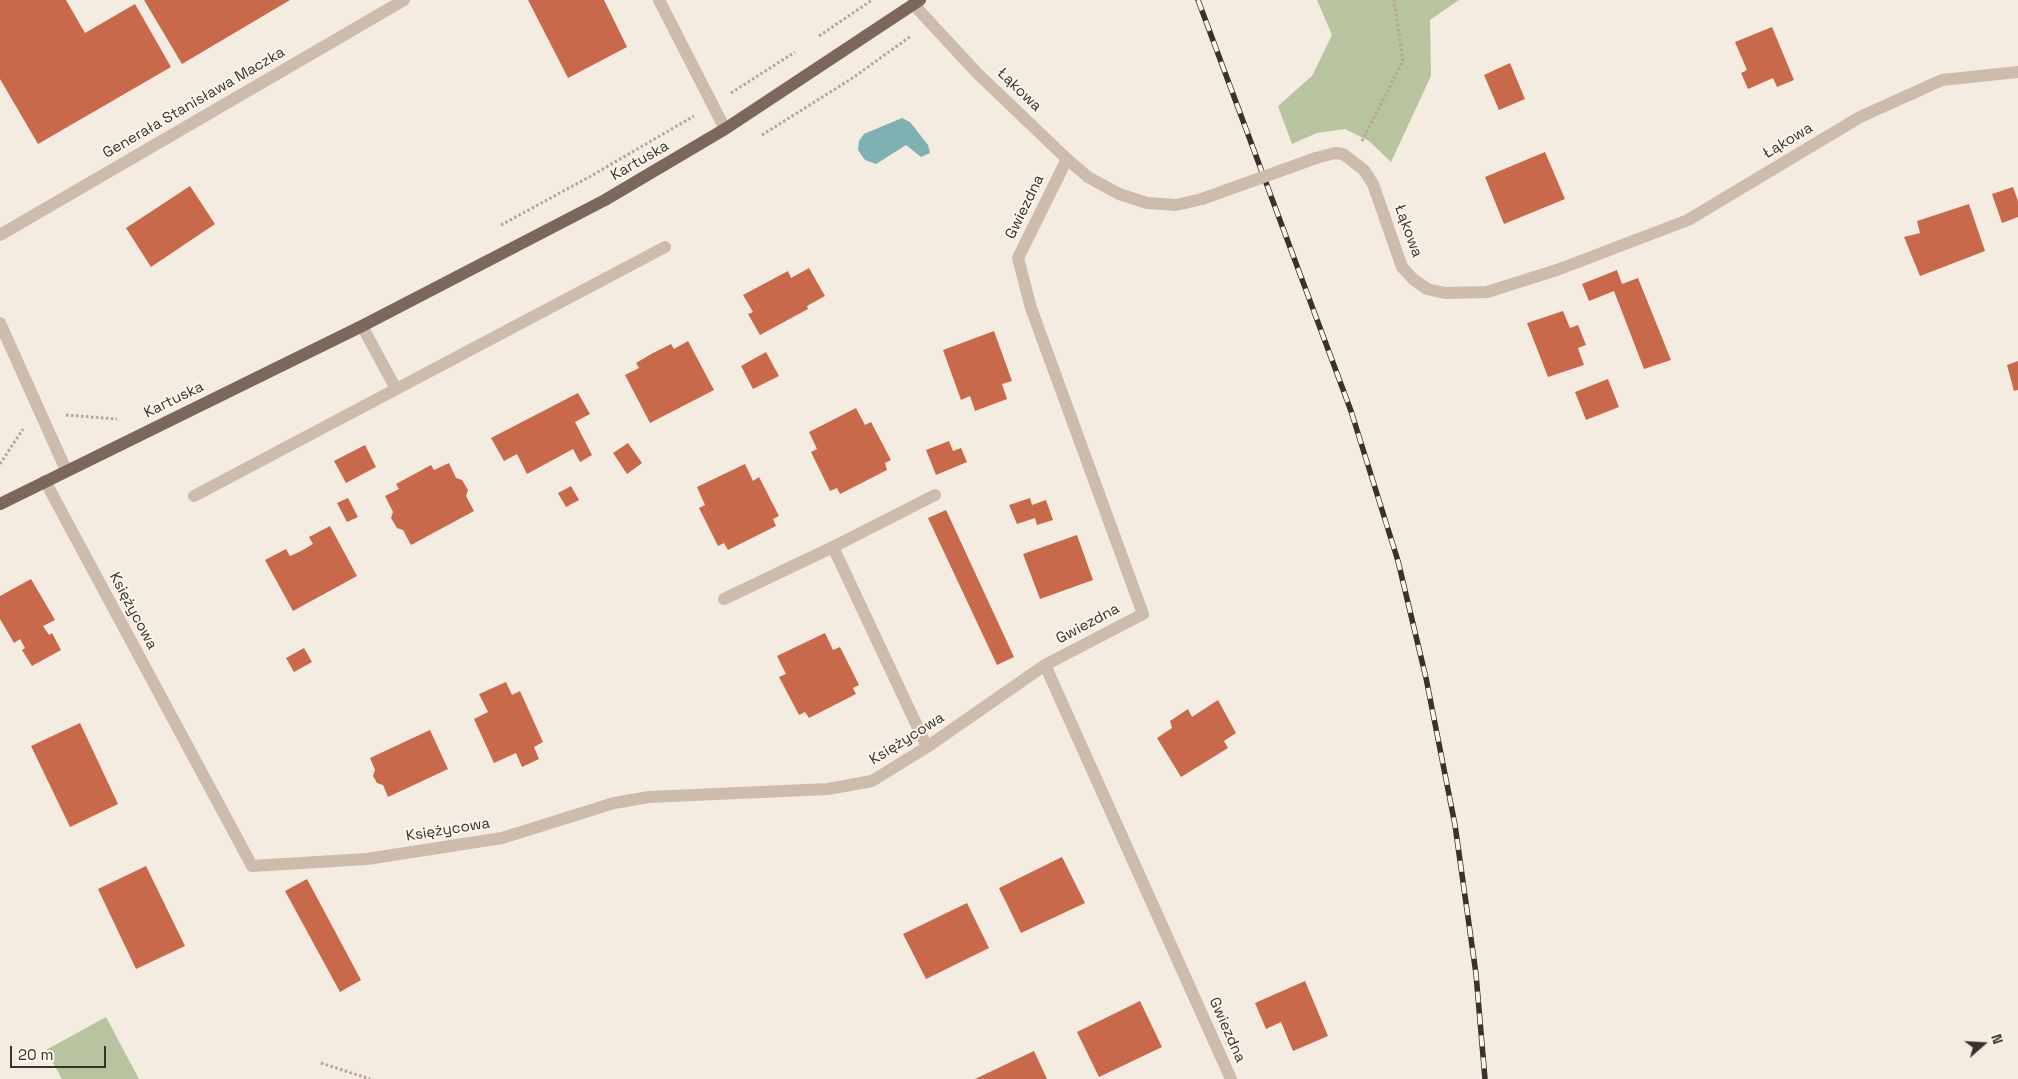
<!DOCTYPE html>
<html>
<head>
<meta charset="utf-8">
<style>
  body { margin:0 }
  #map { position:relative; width:2018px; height:1079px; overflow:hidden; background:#f4ebe1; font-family:"Space Grotesk",sans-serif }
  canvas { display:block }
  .north { position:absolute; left:1958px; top:1019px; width:50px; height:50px; -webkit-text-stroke:4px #fbf5ee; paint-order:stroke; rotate:71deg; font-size:14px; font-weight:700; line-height:20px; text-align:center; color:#3b302b }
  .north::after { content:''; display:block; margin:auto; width:18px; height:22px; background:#3b302b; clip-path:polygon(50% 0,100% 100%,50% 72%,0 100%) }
  .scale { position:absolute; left:10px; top:1046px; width:96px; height:22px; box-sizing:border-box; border:2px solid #3b302b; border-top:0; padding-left:6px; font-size:15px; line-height:18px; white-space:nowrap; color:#3b302b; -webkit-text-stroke:4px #fbf5ee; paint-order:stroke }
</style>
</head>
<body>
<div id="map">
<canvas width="2018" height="1079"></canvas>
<div class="north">N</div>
<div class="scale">20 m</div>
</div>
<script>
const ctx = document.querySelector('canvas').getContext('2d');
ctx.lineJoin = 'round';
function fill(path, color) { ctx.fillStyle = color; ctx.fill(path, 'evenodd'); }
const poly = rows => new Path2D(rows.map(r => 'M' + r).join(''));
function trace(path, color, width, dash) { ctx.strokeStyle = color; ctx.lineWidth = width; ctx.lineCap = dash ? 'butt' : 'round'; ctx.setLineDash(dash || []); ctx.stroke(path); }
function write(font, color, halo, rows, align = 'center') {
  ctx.font = font + ' "Space Grotesk",sans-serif'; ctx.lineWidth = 4; ctx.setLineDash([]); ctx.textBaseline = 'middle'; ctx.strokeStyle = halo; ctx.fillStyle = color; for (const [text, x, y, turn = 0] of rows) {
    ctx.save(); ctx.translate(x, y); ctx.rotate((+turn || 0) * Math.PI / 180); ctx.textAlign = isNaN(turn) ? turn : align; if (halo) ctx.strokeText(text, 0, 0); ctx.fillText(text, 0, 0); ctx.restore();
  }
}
fill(poly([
  [1317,0,1459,0,1430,20,1431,76,1391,162,1369,141,1345,129,1317,133,1292,144,1278,106,1312,76,1332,35],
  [106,1017,139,1079,62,1079,46,1050]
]), '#b8c4a0');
fill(poly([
  [902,118,910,122,928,145,930,153,921,157,906,145,876,164,865,160,858,150,859,141,864,134]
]), '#7fb0b2');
fill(poly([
  [0,0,66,0,85,33,135,4,171,67,38,144,0,79],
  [144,0,290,0,182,64],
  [528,0,604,0,627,47,568,78],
  [1772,27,1794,80,1777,87,1773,78,1748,89,1741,73,1747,70,1735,42],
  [1510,63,1525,99,1499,110,1484,75],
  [1545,152,1565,199,1504,224,1485,177],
  [190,186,215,224,151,267,126,228],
  [2013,187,2018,201,2018,217,2002,223,1992,194],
  [1969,204,1985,251,1920,276,1904,237,1920,233,1917,221],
  [809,268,825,296,807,306,808,309,760,335,748,314,753,312,743,295,788,271,791,278],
  [1617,270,1622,284,1638,278,1671,360,1644,369,1614,291,1589,301,1582,284],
  [1563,311,1570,328,1578,325,1586,345,1578,348,1584,365,1548,377,1527,323],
  [994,331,1012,381,1002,384,1007,399,975,411,970,396,961,400,943,350],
  [688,341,714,390,650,423,625,375,639,368,636,363,653,353,671,344,674,349],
  [766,352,779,376,753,389,741,366],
  [2018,361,2018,390,2014,391,2007,365],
  [1608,379,1619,407,1586,420,1575,392],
  [578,393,590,414,575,422,592,455,580,462,573,449,527,474,517,454,504,461,491,438],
  [856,408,865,425,871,422,891,460,885,463,887,470,840,494,837,488,830,491,811,452,817,449,809,432],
  [949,441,953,451,961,448,967,462,936,475,926,450],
  [628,443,642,463,627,474,613,453],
  [365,445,376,467,346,483,334,461],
  [449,463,456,478,462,480,468,490,466,496,474,511,411,545,403,530,397,528,391,518,393,512,385,496,399,489,396,484,431,465,434,470],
  [745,464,753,481,759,477,779,516,773,519,776,526,728,550,724,543,718,546,699,508,705,505,697,487],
  [571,486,579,500,566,507,558,493],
  [348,498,358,517,347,522,337,503],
  [1030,498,1032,505,1046,500,1053,520,1037,525,1035,518,1017,524,1009,505],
  [946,510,1014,657,997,665,928,518],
  [330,526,357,576,293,611,265,560,286,549,290,556,301,551,313,544,309,537],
  [1077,535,1093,580,1040,599,1023,554],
  [31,579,55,620,43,626,49,635,52,633,61,650,32,666,22,650,25,648,20,639,14,643,0,619,0,596],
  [825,633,833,650,840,647,859,685,853,688,856,694,809,718,805,712,799,715,779,677,786,674,777,656],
  [304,648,312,662,294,672,286,658],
  [506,682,512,695,520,691,543,742,534,747,539,759,522,767,516,753,494,763,474,719,488,712,479,694],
  [1218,700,1236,733,1224,741,1228,748,1181,777,1157,738,1172,728,1170,721,1188,709,1192,717],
  [80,723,118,804,70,827,31,746],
  [430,730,448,769,388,797,383,785,377,783,373,776,375,770,370,758],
  [1062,857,1085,903,1021,933,999,888],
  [146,866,185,946,136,969,98,889],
  [307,879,361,980,340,992,285,891],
  [967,903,989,948,926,979,903,934],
  [1305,981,1328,1036,1293,1051,1281,1022,1266,1029,1255,1003],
  [1140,1001,1162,1047,1099,1077,1077,1032],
  [1034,1051,1047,1079,975,1079]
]), '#c8694b');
trace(poly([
  [819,36,872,0],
  [731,93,795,52],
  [762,135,851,79,911,36],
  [1362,141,1403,61,1394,0],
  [501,225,591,176,694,116],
  [66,415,117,419],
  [0,464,23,429],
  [321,1063,370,1079]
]), '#b9a596', 3, [2.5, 2.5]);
trace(poly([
  [659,0,725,129],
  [914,5,977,73,1067,159,1088,177,1119,194,1147,203,1176,205,1202,199],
  [1316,158,1335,153,1343,154,1364,170,1373,184,1402,267,1413,279,1427,289,1445,293,1487,292,1557,270,1688,220,1860,117,1942,80,2018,72],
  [0,235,404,0],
  [0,323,66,470],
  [362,326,396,389],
  [45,481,252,866,367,859,502,838,614,803,649,797,828,789,872,781,927,747,1045,665,1143,614,1031,308,1018,258,1067,159],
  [194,496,665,247],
  [833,547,927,747],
  [724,599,833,547,935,495],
  [1045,665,1231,1079]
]), '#cdbbac', 12);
trace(poly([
  [0,504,362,326,605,200,725,129,920,0]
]), '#7d675c', 12);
const rail = poly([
  [1198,0,1351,411,1398,561,1426,678,1455,825,1476,974,1485,1079]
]);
trace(rail, '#3b302b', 5.5);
trace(rail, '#fbf5ee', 4, [11]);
trace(poly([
  [1202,199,1316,158]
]), '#cdbbac', 12);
write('15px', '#3b302b', '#fbf5ee', [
  ["Łąkowa",1019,90,44],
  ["Generała Stanisława Maczka",194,103,-30],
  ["Łąkowa",1788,141,-31],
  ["Kartuska",640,161,-30],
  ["Gwiezdna",1025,207,-64],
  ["Łąkowa",1408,231,70],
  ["Kartuska",174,400,-26],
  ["Księżycowa",133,611,62],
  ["Gwiezdna",1088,624,-28],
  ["Księżycowa",907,739,-32],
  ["Księżycowa",448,830,-9],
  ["Gwiezdna",1227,1030,66]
]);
</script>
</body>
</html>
